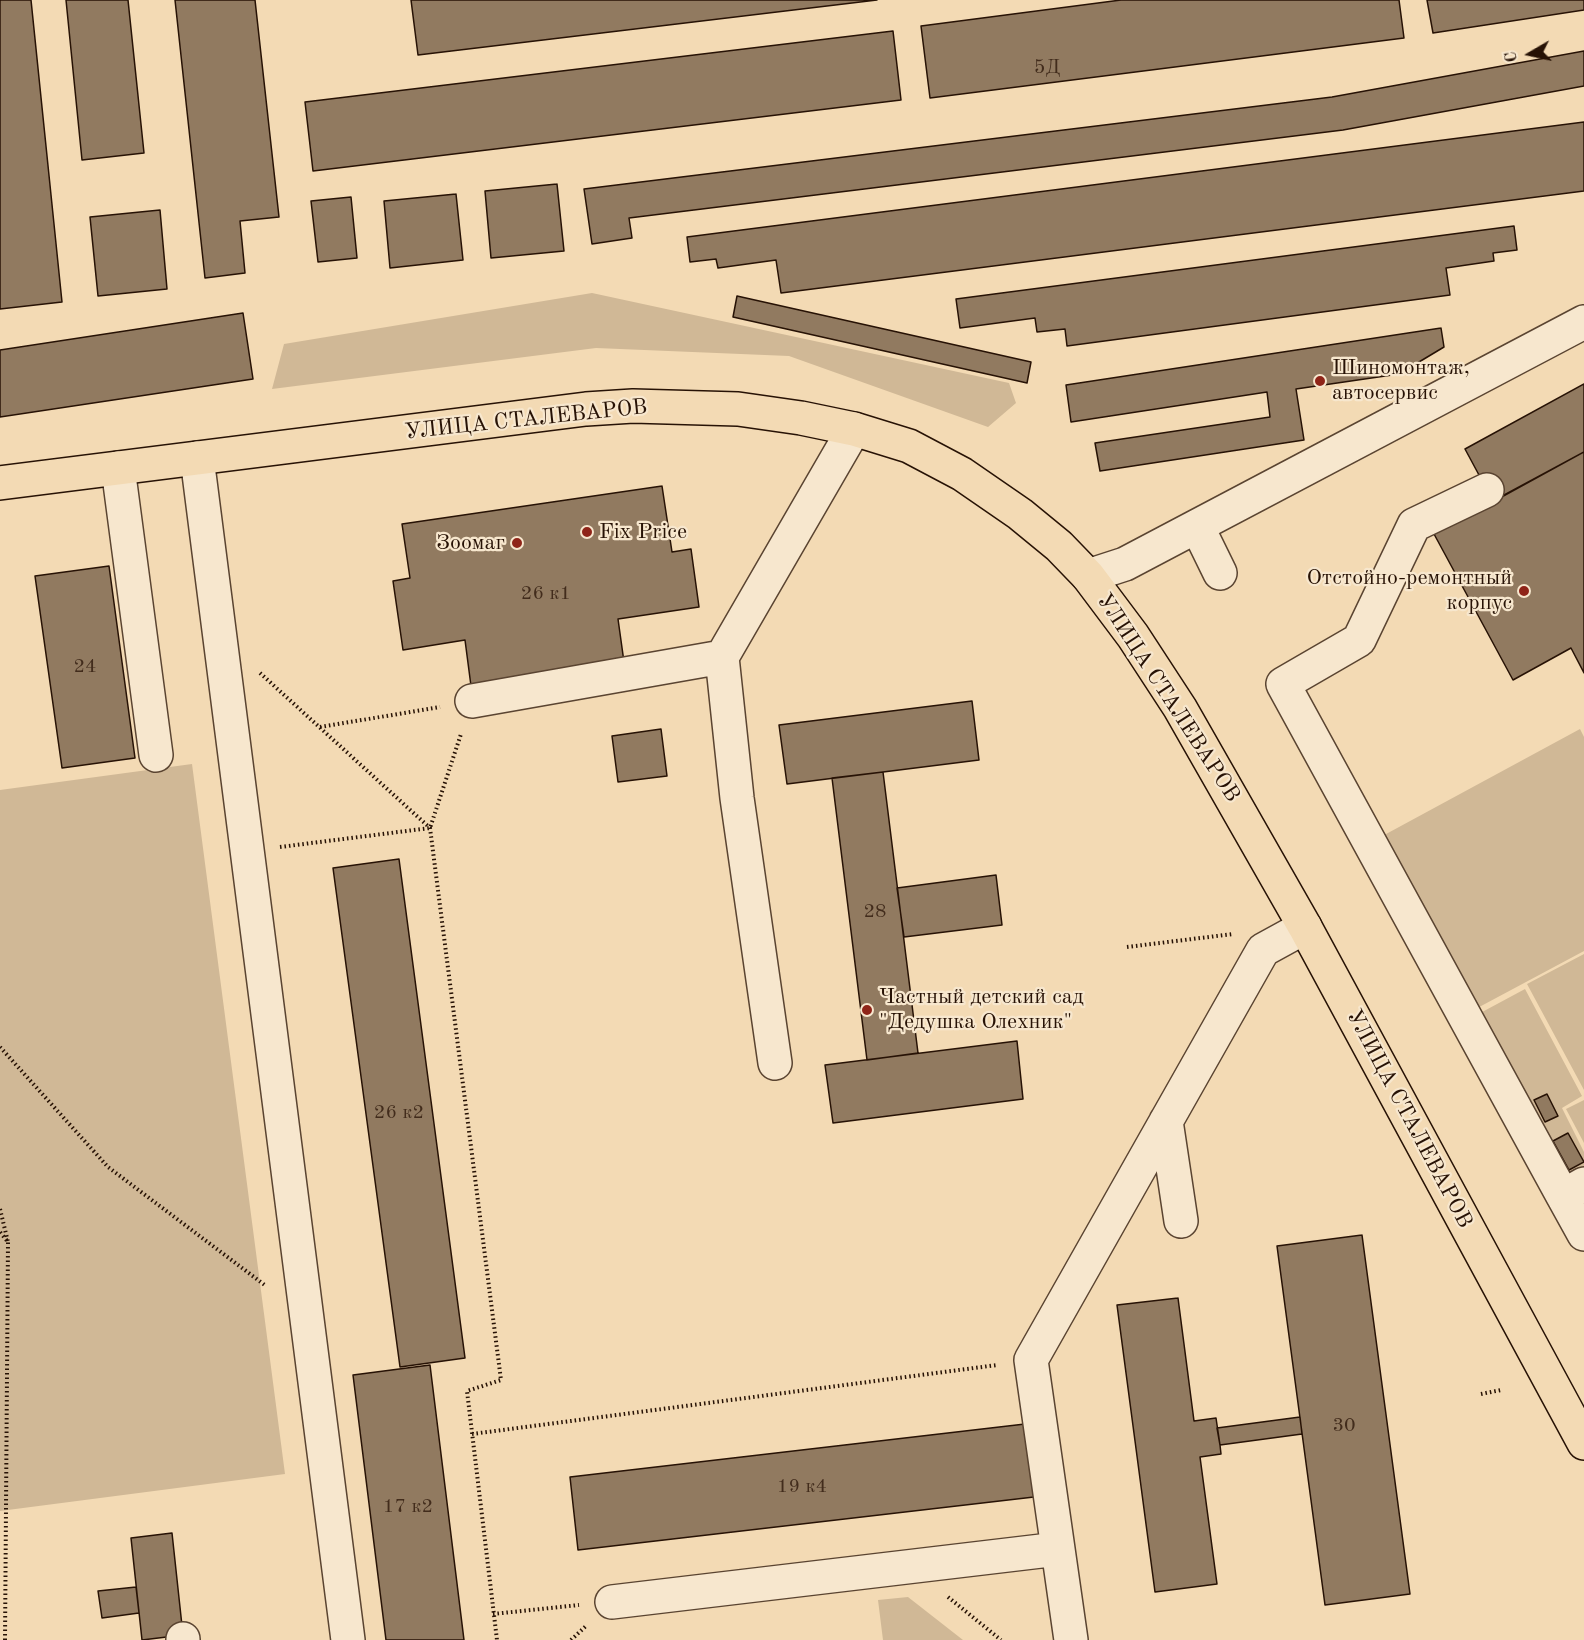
<!DOCTYPE html>
<html>
<head>
<meta charset="utf-8">
<style>
  body { margin:0 }
  #map { position:relative; width:1584px; height:1640px; overflow:hidden; background:#f3dab4; font-family:"Old Standard TT",serif }
  canvas { display:block }
  .north { position:absolute; left:1500px; top:24px; width:60px; height:60px; -webkit-text-stroke:4px #f7e7ce; paint-order:stroke; rotate:261deg; font-size:16px; font-weight:700; line-height:24px; text-align:center; color:#271205 }
  .north::after { content:''; display:block; margin:auto; width:21px; height:27px; background:#271205; clip-path:polygon(50% 0,100% 100%,50% 72%,0 100%) }
</style>
</head>
<body>
<div id="map">
<canvas width="1584" height="1640"></canvas>
<div class="north">С</div>
</div>
<script>
const ctx = document.querySelector('canvas').getContext('2d');
ctx.lineJoin = 'round';
function fill(path, color) { ctx.fillStyle = color; ctx.fill(path, 'evenodd'); }
const poly = rows => new Path2D(rows.map(r => 'M' + r).join(''));
function trace(path, color, width, dash) { ctx.strokeStyle = color; ctx.lineWidth = width; ctx.lineCap = dash ? 'butt' : 'round'; ctx.setLineDash(dash || []); ctx.stroke(path); }
function write(font, color, halo, rows, align = 'center') {
  ctx.font = font + ' "Old Standard TT",serif'; ctx.lineWidth = 4.5; ctx.setLineDash([]); ctx.textBaseline = 'middle'; ctx.strokeStyle = halo; ctx.fillStyle = color; for (const [text, x, y, turn = 0] of rows) {
    ctx.save(); ctx.translate(x, y); ctx.rotate((+turn || 0) * Math.PI / 180); ctx.textAlign = isNaN(turn) ? turn : align; if (halo) ctx.strokeText(text, 0, 0); ctx.fillText(text, 0, 0); ctx.restore();
  }
}
fill(poly([
  [592,293,1009,383,1016,403,988,427,789,356,596,348,272,389,284,344],
  [1580,729,1584,737,1584,951,1468,1013,1375,840],
  [192,764,285,1474,0,1511,0,790],
  [1584,954,1584,1090,1527,984],
  [1525,989,1582,1096,1562,1108,1584,1152,1584,1170,1561,1181,1471,1018],
  [1584,1100,1584,1143,1566,1109],
  [908,1597,963,1640,883,1640,878,1600]
]), '#d0b896');
const building = poly([
  [0,0,31,0,62,302,0,309,0,0],
  [66,0,128,0,144,153,82,160,66,0],
  [175,0,255,0,279,217,240,221,245,273,205,278,175,0],
  [411,0,877,0,418,55,411,0],
  [1121,0,1399,0,1404,38,930,98,921,26,1121,0],
  [1427,0,1584,0,1584,10,1433,33,1427,0],
  [893,31,901,100,313,171,305,102,893,31],
  [1584,51,1584,86,1343,130,629,218,632,238,592,244,584,189,1332,97,1584,51],
  [1584,122,1584,191,781,293,776,260,718,268,716,259,690,262,687,237,1584,122],
  [557,184,564,251,491,258,485,191,557,184],
  [456,194,463,260,390,268,384,201,456,194],
  [351,197,357,258,318,262,311,201,351,197],
  [160,210,167,289,98,296,90,217,160,210],
  [1514,226,1517,250,1493,253,1494,261,1446,268,1450,295,1067,346,1065,329,1037,332,1035,318,960,328,956,299,1514,226],
  [737,296,1031,362,1027,383,733,317,737,296],
  [243,313,253,379,0,417,0,350,243,313],
  [1441,328,1444,347,1399,374,1296,389,1304,440,1100,471,1095,443,1270,417,1267,392,1071,422,1066,385,1441,328],
  [1584,384,1584,452,1493,501,1465,449,1584,384],
  [1584,452,1584,673,1571,648,1513,680,1434,534,1584,452],
  [662,486,672,552,691,549,699,607,618,619,624,662,471,686,465,640,403,650,393,581,410,578,402,524,662,486],
  [109,566,135,758,62,768,35,576,109,566],
  [972,701,979,760,787,784,779,725,972,701],
  [661,729,667,776,618,782,612,736,661,729],
  [883,772,918,1053,867,1060,832,778,883,772],
  [399,859,465,1358,400,1367,333,868,399,859],
  [996,875,1002,925,904,937,897,888,996,875],
  [1017,1041,1023,1099,833,1123,825,1065,1017,1041],
  [1547,1094,1558,1116,1545,1122,1534,1100,1547,1094],
  [1568,1133,1584,1162,1569,1170,1553,1141,1568,1133],
  [1362,1235,1410,1594,1325,1605,1277,1246,1362,1235],
  [1178,1298,1194,1421,1216,1418,1220,1445,1221,1454,1200,1457,1217,1584,1155,1592,1117,1305,1178,1298],
  [430,1365,464,1640,386,1640,353,1375,430,1365],
  [1300,1417,1302,1434,1220,1445,1217,1428,1300,1417],
  [1025,1424,1034,1497,578,1550,570,1477,1025,1424],
  [172,1533,183,1635,142,1640,131,1538,172,1533],
  [136,1587,139,1613,102,1618,98,1591,136,1587]
]);
fill(building, '#917a60');
trace(building, '#271205', 1.5);
const minor = poly([
  [197,458,348,1640],
  [118,468,156,755],
  [1487,490,1414,525,1359,640,1283,684,1563,1196],
  [1197,526,1220,573],
  [1088,576,1125,564,1584,322],
  [472,701,722,657],
  [775,1063,737,798,722,657,854,429],
  [1166,1121,1181,1221],
  [1584,1184,1563,1196,1584,1234],
  [612,1602,1058,1549],
  [183,1639,183,1640],
  [1071,1640,1031,1360,1263,950,1305,927]
]);
const major = poly([
  [0,483,586,409,633,406,738,409,801,418,854,429,909,446,962,474,1020,514,1059,546,1088,576,1133,636,1180,708,1305,927,1584,1443]
]);
trace(minor, '#5a4431', 36);
trace(major, '#271205', 36);
trace(poly([
  [260,673,430,828,501,1380,467,1391,497,1640],
  [320,727,440,707],
  [280,847,430,828,461,734],
  [1127,947,1233,934],
  [0,1047,108,1167,266,1286],
  [0,1209,8,1242,0,1232],
  [1481,1394,1501,1390],
  [472,1434,997,1365],
  [948,1597,1001,1640],
  [493,1614,579,1605],
  [5,1640,8,1242],
  [571,1640,587,1625]
]), '#271205', 4, [1.5, 3]);
trace(minor, '#f7e7ce', 33);
trace(major, '#f3dab4', 33);
for (const [x, y, r, color] of [
  [1320,381,6,"#8f2418"],
  [587,532,6,"#8f2418"],
  [517,543,6,"#8f2418"],
  [1524,591,6,"#8f2418"],
  [867,1010,6,"#8f2418"]
]) { const dot = new Path2D(); dot.arc(x, y, r, 0, 2 * Math.PI); ctx.fillStyle = color; ctx.fill(dot); trace(dot, '#f7e7ce', 2); }
write('20px', '#422c1c', null, [
  ["5Д",1047,68],
  ["26 к1",546,594],
  ["24",85,667],
  ["28",875,912],
  ["26 к2",399,1113],
  ["30",1344,1426],
  ["19 к4",802,1487],
  ["17 к2",408,1507]
]);
write('22px', '#271205', '#f7e7ce', [
  ["Шиномонтаж,",1332,368],
  ["автосервис",1332,393],
  ["Fix Price",599,532],
  ["Зоомаг",505,543,"right"],
  ["Отстойно-ремонтный",1512,578,"right"],
  ["корпус",1512,603,"right"],
  ["Частный детский сад",879,997],
  ["\"Дедушка Олехник\"",879,1022]
], 'left');
write('22px', '#271205', '#f7e7ce', [
  ["УЛИЦА СТАЛЕВАРОВ",526,420,-6],
  ["УЛИЦА СТАЛЕВАРОВ",1168,698,57],
  ["УЛИЦА СТАЛЕВАРОВ",1409,1119,62]
]);
</script>
</body>
</html>
